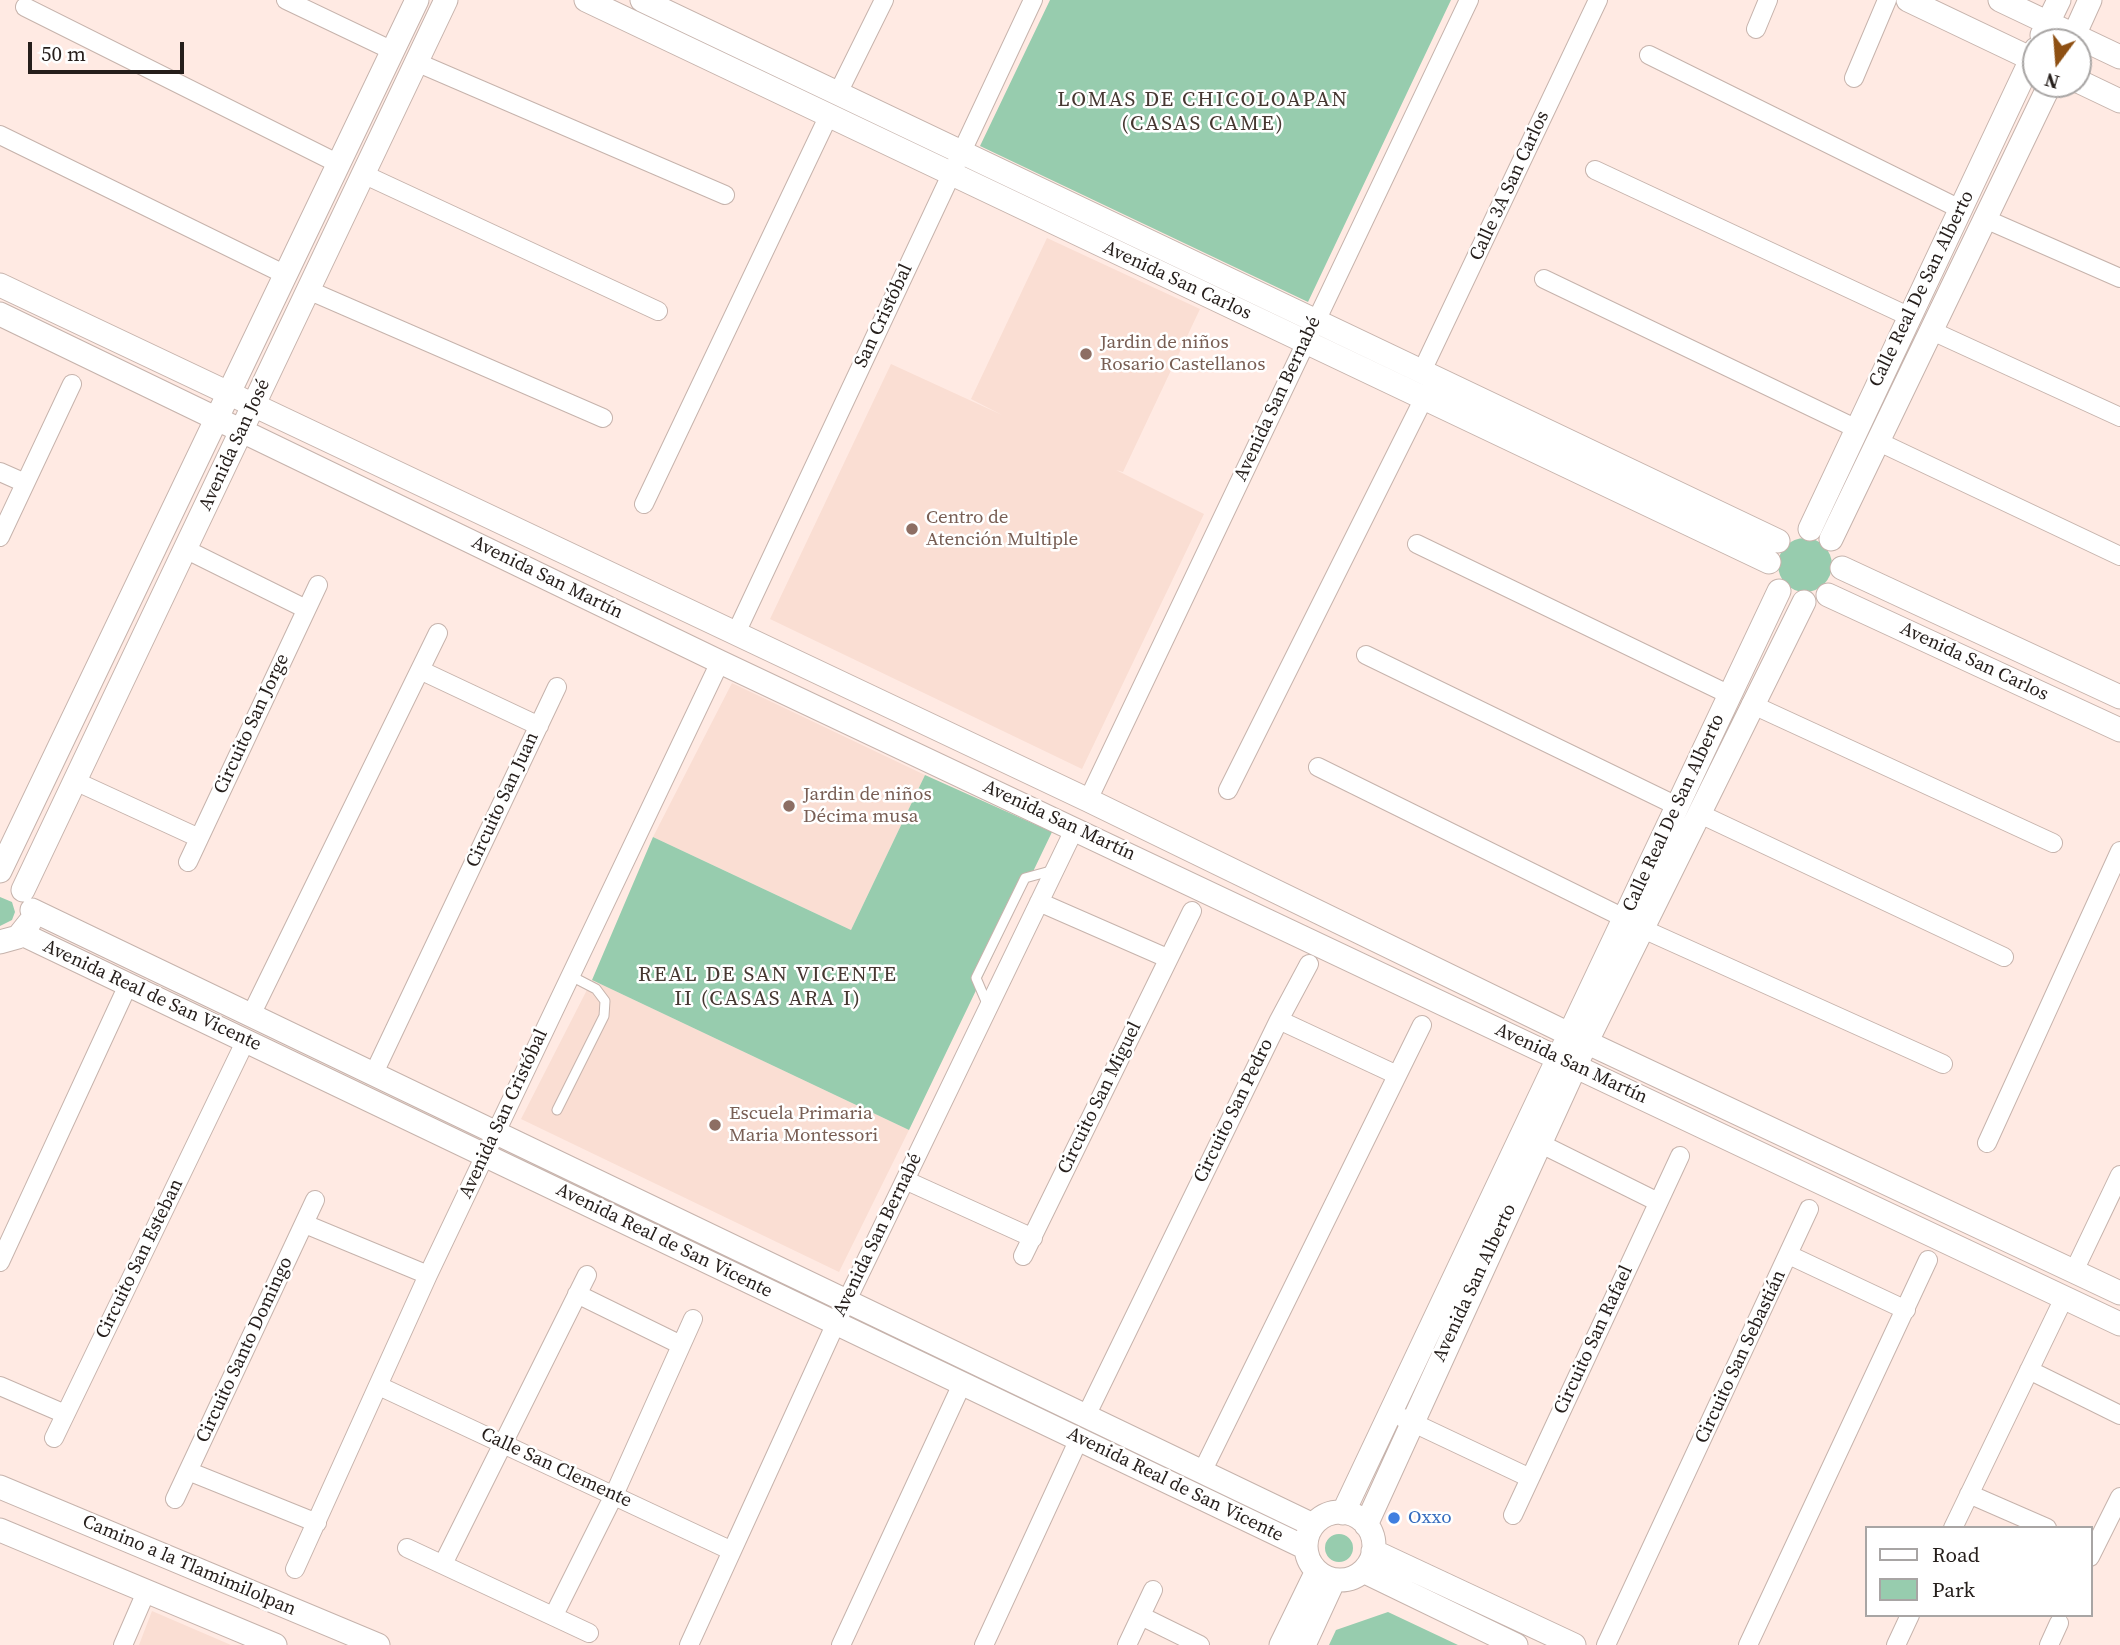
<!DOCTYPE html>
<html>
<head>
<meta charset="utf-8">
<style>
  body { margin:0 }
  #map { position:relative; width:2120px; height:1645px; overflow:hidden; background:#ffeae3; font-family:"Source Serif 4",serif }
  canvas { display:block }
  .legend { position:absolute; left:1865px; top:1526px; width:228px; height:91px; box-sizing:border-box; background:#fff; border:2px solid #a8a5a4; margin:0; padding:9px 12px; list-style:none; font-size:21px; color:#251e1b }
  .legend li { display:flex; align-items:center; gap:14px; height:35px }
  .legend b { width:35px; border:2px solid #a8a5a4 }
  .north { position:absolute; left:2022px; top:28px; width:70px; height:70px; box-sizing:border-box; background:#fff; border:2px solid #a8a5a4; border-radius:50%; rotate:196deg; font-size:19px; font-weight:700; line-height:28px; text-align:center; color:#251e1b }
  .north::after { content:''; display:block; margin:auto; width:24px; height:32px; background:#8e5013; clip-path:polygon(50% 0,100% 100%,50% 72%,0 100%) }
  .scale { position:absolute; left:28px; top:42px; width:156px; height:32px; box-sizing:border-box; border:4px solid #251e1b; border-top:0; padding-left:9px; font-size:21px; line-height:24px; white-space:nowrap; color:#251e1b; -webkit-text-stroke:5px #fff; paint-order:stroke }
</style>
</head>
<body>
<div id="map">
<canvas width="2120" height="1645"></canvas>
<ul class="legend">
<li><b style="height:9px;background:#fff"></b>Road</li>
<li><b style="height:19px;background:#97ccae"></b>Park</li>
</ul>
<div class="north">N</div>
<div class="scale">50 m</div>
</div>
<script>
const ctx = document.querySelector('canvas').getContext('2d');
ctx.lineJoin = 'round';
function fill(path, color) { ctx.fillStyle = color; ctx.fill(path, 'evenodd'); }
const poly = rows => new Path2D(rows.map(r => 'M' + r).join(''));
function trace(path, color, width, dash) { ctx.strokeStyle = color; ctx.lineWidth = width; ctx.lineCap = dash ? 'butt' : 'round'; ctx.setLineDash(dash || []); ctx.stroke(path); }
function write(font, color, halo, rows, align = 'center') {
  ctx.font = font + ' "Source Serif 4",serif'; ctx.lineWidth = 5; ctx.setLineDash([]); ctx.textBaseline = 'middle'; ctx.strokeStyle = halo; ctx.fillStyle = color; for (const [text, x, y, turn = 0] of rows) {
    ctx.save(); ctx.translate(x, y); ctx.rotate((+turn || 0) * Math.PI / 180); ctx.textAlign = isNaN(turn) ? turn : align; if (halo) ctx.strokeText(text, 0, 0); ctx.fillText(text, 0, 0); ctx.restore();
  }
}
fill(poly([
  [1047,238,1200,309,1123,472,1116,470,1204,514,1082,769,770,619,891,364,1002,415,971,399],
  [732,683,925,775,851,930,653,837],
  [592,980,909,1130,839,1272,521,1119],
  [152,1611,231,1645,139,1645]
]), '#faded3');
fill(poly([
  [1050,0,1451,0,1308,302,980,146],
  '1778 565a27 27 0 1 1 54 0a27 27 0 1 1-54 0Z',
  [925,775,1052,832,909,1130,592,980,653,837,851,930],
  [0,897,12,902,15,912,12,920,0,926],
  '1325 1548a14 14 0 1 1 28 0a14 14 0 1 1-28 0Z',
  [1388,1612,1458,1645,1329,1645,1336,1630]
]), '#97ccae');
const service = poly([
  [988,1006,976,978,1025,878,1054,870],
  [557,1110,604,1016,605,1001,596,989,569,975]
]);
const minor = poly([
  [286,0,393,51],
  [25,7,339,164],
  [1756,29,1768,0],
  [1649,55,1960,209],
  [416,62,725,195],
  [1854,78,1887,0],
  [838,93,884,0],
  [0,135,286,275],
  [1595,170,1908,316],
  [363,174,658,311],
  [1983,218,2120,278],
  [1544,279,1855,428],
  [308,290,603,418],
  [1930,330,2120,417],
  [1422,371,1598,0],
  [1877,441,2120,556],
  [0,472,25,483],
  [644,504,829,115],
  [0,537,72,384],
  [1417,544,1730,695],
  [185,549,306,609],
  [736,633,1033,0],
  [1366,655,1679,807],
  [420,670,539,726],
  [1751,704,2053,843],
  [1318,767,1624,918],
  [75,781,199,838],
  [1228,790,1424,398],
  [1088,800,1469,0],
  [1700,814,2004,957],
  [188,862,318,585],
  [1039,902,1167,958],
  [1643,929,1943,1064],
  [251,1015,438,633],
  [1279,1020,1397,1075],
  [374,1073,557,687],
  [1531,1139,1658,1202],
  [1987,1143,2120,851],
  [905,1180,1033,1238],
  [305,1224,428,1275],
  [1789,1255,1906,1310],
  [1023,1256,1192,911],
  [0,1262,128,985],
  [2074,1271,2120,1175],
  [577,1294,681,1345],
  [2029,1370,2120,1415],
  [0,1386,65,1414],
  [379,1386,732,1551],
  [1086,1416,1279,1020,1309,964],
  [1403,1418,1530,1478],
  [54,1438,246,1040],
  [188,1471,317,1523],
  [1202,1472,1422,1025],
  [1969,1494,2047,1528],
  [175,1499,315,1200],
  [1513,1515,1680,1156],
  [1953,1528,2064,1298],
  [407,1548,589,1633],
  [2090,1557,2120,1497],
  [443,1564,587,1275],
  [295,1569,428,1275,720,662],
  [554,1615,614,1495,693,1319],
  [1141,1616,1200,1645],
  [123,1645,146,1592],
  [689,1645,836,1323,1075,828],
  [841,1645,962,1384],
  [984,1645,1079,1439],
  [1127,1645,1153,1590],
  [1606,1645,1809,1209],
  [1748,1645,1928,1260],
  [1896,1645,1910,1615],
  [2049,1645,2059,1623]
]);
const tertiary = poly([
  [586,0,1769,562],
  [642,0,1778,541],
  [1908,0,2036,61],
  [2000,0,2120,57],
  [2042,35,2059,0],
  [2071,42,2090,0],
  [2078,81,2120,101],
  [0,285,1088,800,1571,1035,2120,1293],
  [0,314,720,662,2120,1324],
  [1810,529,2036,49],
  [1831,539,2050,84],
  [1842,568,2120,697],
  [1828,595,2120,730],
  [0,871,417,0],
  [23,890,446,0],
  [32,910,1313,1525],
  [22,934,1306,1548],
  [0,942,18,937,30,922],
  [0,1487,378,1645],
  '1306 1546a34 34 0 1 1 68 0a34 34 0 1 1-68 0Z',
  [1343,1513,1779,591],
  [1366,1525,1587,1041,1804,602],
  [0,1530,275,1645],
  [1373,1551,1574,1645],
  [1363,1571,1516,1645],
  [1281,1645,1317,1571],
  [1304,1645,1334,1580]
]);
trace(service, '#c6b3ac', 11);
trace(minor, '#c6b3ac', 20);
trace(tertiary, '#c6b3ac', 25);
trace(service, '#fff', 9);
trace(minor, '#fff', 18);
trace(tertiary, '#fff', 23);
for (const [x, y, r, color] of [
  [1086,354,7,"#8d6e63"],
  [912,529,7,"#8d6e63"],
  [789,806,7,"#8d6e63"],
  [715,1125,7,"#8d6e63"],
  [1394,1518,7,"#3f7fe0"]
]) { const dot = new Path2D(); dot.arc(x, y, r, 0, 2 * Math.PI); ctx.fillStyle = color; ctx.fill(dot); trace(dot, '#fff', 2.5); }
write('19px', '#251e1b', '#fff', [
  ["Calle 3A San Carlos",1510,186,-65],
  ["Avenida San Carlos",1177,281,25],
  ["Calle Real De San Alberto",1922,289,-64],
  ["San Cristóbal",884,316,-65],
  ["Avenida San Bernabé",1278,399,-65],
  ["Avenida San José",235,445,-65],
  ["Avenida San Martín",547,578,26],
  ["Avenida San Carlos",1974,662,25],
  ["Circuito San Jorge",252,724,-65],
  ["Circuito San Juan",503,800,-65],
  ["Calle Real De San Alberto",1674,813,-65],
  ["Avenida San Martín",1059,821,25],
  ["Avenida Real de San Vicente",152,996,25],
  ["Avenida San Martín",1571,1064,25],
  ["Circuito San Miguel",1100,1098,-64],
  ["Circuito San Pedro",1234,1111,-64],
  ["Avenida San Cristóbal",504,1114,-65],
  ["Avenida San Bernabé",878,1235,-64],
  ["Avenida Real de San Vicente",664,1241,26],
  ["Circuito San Esteban",140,1259,-64],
  ["Avenida San Alberto",1475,1283,-65],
  ["Circuito San Rafael",1594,1340,-65],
  ["Circuito Santo Domingo",245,1350,-65],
  ["Circuito San Sebastián",1741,1357,-65],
  ["Calle San Clemente",556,1468,25],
  ["Avenida Real de San Vicente",1175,1485,26],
  ["Camino a la Tlamimilolpan",189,1566,23]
]);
write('19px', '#785e54', '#fff', [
  ["Jardin de niños",1100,343],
  ["Rosario Castellanos",1100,365],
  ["Centro de",926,518],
  ["Atención Multiple",926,540],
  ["Jardin de niños",803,795],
  ["Décima musa",803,817],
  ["Escuela Primaria",729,1114],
  ["Maria Montessori",729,1136]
], 'left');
write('19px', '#366cbe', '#fff', [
  ["Oxxo",1408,1518]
], 'left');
ctx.letterSpacing = '2px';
write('21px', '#463731', '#fff', [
  ["LOMAS DE CHICOLOAPAN",1203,101],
  ["(CASAS CAME)",1203,125],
  ["REAL DE SAN VICENTE",768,976],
  ["II (CASAS ARA I)",768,1000]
]);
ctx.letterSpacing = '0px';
</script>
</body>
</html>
